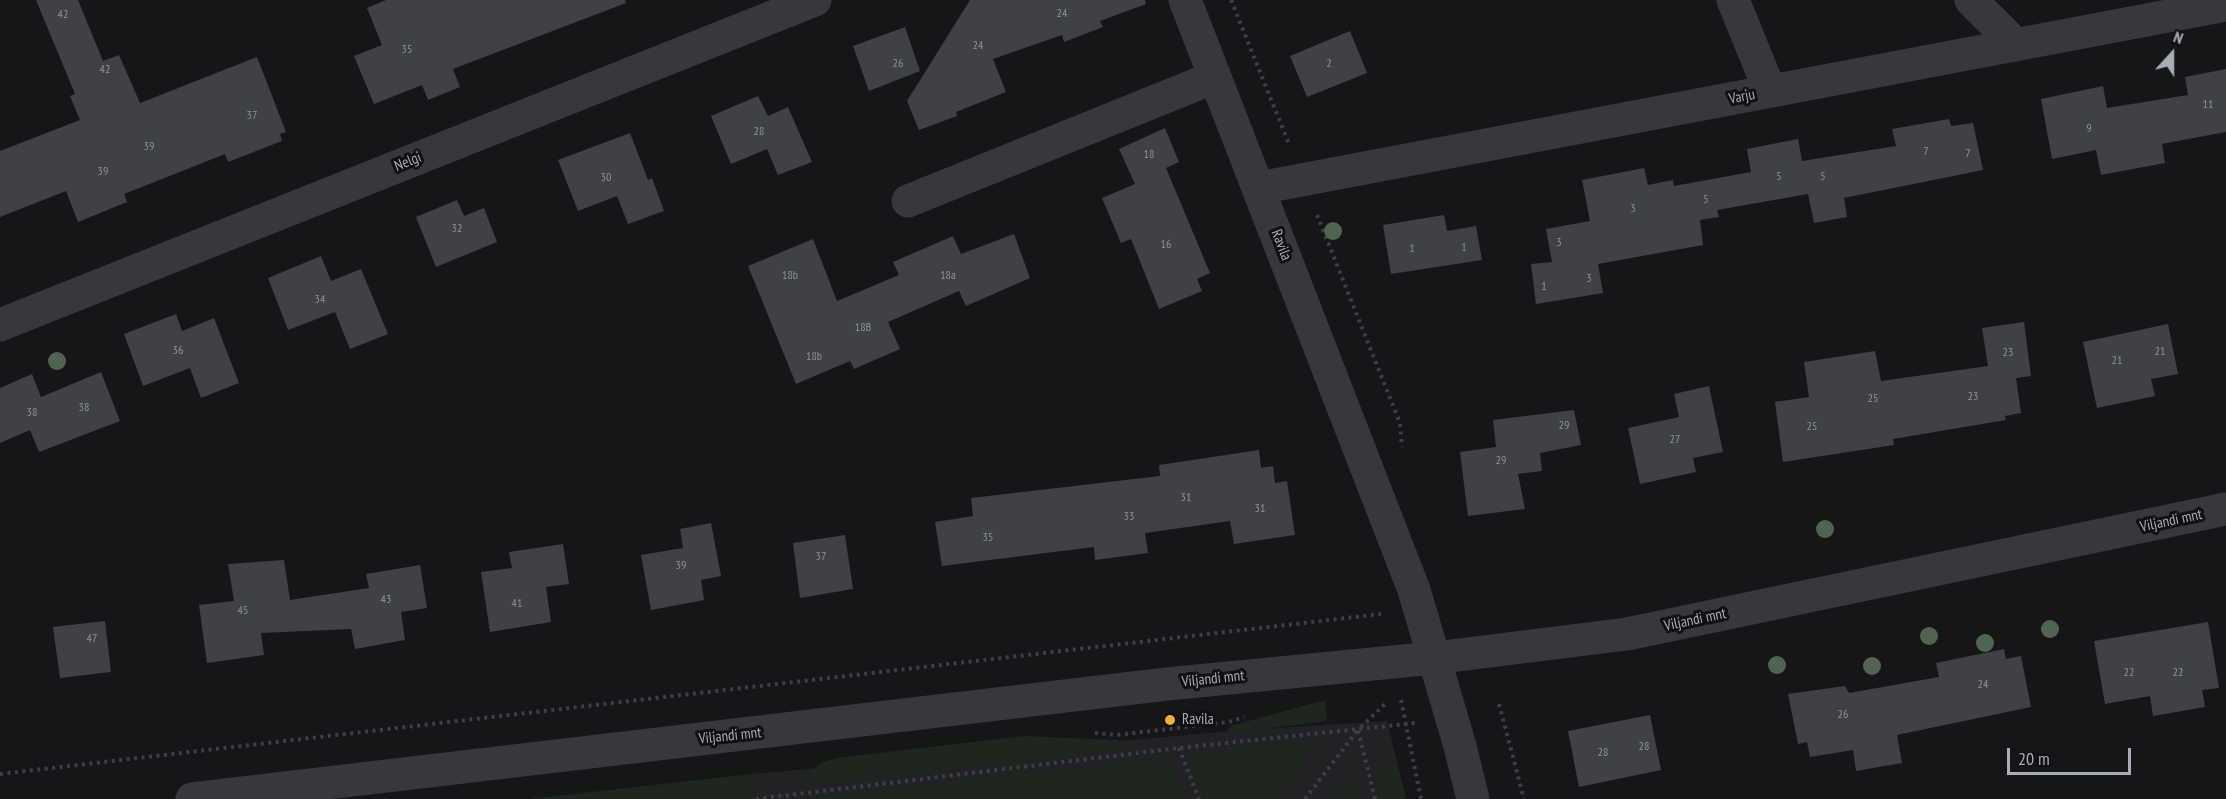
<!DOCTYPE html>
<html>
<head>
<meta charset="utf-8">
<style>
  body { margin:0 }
  #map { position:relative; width:2226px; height:799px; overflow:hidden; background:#161618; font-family:"PT Sans Narrow",sans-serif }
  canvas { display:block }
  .north { position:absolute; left:2142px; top:24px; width:60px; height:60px; -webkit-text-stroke:4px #111113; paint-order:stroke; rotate:21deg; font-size:16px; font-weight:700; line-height:24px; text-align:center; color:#a8adb8 }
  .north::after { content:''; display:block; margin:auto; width:21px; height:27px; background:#a8adb8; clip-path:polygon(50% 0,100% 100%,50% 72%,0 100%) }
  .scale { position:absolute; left:2007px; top:748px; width:124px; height:27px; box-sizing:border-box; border:3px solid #a8adb8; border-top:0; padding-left:8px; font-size:18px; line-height:21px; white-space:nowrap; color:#a8adb8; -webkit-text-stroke:4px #111113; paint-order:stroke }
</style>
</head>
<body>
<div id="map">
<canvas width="2226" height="799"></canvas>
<div class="north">N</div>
<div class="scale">20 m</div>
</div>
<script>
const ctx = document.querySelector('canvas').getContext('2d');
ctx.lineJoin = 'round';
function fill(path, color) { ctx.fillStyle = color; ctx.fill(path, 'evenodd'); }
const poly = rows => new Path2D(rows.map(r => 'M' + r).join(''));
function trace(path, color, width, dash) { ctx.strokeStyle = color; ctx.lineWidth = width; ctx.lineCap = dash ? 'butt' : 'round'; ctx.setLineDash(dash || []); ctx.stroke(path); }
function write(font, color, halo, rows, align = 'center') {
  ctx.font = font + ' "PT Sans Narrow",sans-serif'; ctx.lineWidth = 6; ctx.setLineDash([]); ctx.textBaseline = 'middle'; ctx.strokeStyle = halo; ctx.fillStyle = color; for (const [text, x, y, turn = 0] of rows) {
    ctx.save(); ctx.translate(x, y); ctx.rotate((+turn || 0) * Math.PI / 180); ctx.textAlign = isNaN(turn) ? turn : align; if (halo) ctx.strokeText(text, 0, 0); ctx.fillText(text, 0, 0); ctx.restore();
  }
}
fill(poly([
  [1387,721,1406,799,756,799,752,774,1243,730]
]), '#222225');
fill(poly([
  [1325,700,1327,721,1231,733,1227,731,1230,726],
  [1024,736,1118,740,1119,750,802,786,807,774,823,762,836,758],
  [1305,740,1316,747,1277,799,1204,799,1193,771,1194,759,1201,753],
  [1162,758,1171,760,1188,799,805,799],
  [1387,764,1396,767,1399,771,1406,799,1383,799,1378,774],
  [752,774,756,799,529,799],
  [1351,781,1358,782,1363,799,1334,799]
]), '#1e261f');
fill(poly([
  [36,0,78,0,103,61,119,55,140,103,257,57,286,132,280,134,282,141,228,162,225,154,124,194,127,202,78,222,66,191,0,217,0,151,80,120,70,96,75,94],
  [386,0,625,0,626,3,453,69,460,87,428,100,422,85,374,104,354,56,382,45,367,8],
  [970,0,1145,0,1146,4,1100,21,1103,27,1064,42,1062,35,993,59,1006,92,956,112,957,116,919,130,907,101],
  [905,27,920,71,869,91,853,46],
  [1350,31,1367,73,1307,97,1290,56],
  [2226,69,2226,132,2162,144,2165,163,2101,175,2096,150,2052,159,2041,99,2103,86,2107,108,2188,95,2185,77],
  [758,96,768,116,788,107,812,162,778,175,767,149,731,164,711,116],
  [1949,119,1951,126,1973,123,1983,170,1844,198,1847,217,1814,223,1808,194,1717,210,1719,217,1700,220,1703,245,1598,264,1603,293,1536,304,1531,264,1552,262,1546,229,1590,221,1582,180,1644,168,1648,185,1673,180,1674,186,1751,172,1747,149,1798,139,1802,161,1896,146,1892,129],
  [1165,128,1179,162,1166,168,1210,273,1197,279,1202,291,1159,309,1131,239,1121,243,1102,198,1135,184,1119,149],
  [630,133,648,180,652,178,664,211,628,224,617,196,578,211,558,160],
  [457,200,464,216,484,208,497,242,436,267,416,217],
  [1444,215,1447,231,1476,226,1482,260,1391,274,1383,225],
  [1014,234,1030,278,966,306,959,291,888,322,900,349,854,369,850,361,796,384,748,266,813,239,837,301,899,275,893,262,953,236,961,254],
  [321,256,331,281,361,269,388,334,350,349,335,312,288,330,268,278],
  [176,314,182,331,214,318,239,383,201,398,190,368,143,386,124,334],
  [2024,322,2031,376,2016,378,2021,413,2005,416,2006,420,1893,439,1894,445,1783,462,1775,402,1809,397,1804,362,1875,351,1881,381,1988,366,1982,328],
  [2168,324,2178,374,2151,379,2155,396,2097,408,2083,342],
  [101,372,120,421,39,452,30,430,0,443,0,388,32,374,41,397],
  [1709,386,1723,452,1693,458,1696,472,1640,484,1628,428,1679,417,1674,394],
  [1574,410,1581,445,1540,453,1542,471,1518,474,1525,509,1468,516,1460,452,1496,447,1493,420],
  [1259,450,1261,468,1273,466,1275,483,1287,481,1295,535,1234,544,1230,521,1145,533,1148,553,1095,560,1094,547,942,566,935,522,973,516,971,498,1160,476,1159,465],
  [711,523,721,576,701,580,704,600,651,610,641,555,683,548,680,529],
  [845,535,853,589,800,598,793,543],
  [563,544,569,584,546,587,551,622,490,632,481,572,512,568,509,552],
  [284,560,290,600,369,588,366,574,420,565,427,608,401,612,405,640,355,649,351,629,261,633,264,655,207,663,199,605,234,601,228,564],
  [105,621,111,672,60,678,53,627],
  [2208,622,2219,688,2202,690,2205,707,2153,716,2150,696,2105,704,2094,641],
  [2004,649,2006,659,2021,656,2031,707,1897,735,1902,763,1856,771,1853,750,1810,757,1807,742,1798,744,1788,694,1845,686,1849,693,1939,677,1936,663],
  [1650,715,1661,770,1579,787,1568,731]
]), '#404145');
trace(poly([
  [1231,0,1289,144],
  [1317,215,1400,423,1402,447],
  [1401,700,1421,799],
  [1499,704,1524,799],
  [1095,733,1117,735,1229,722,1244,717],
  [1179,748,1199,799],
  [0,774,1381,614],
  [756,799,1179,748,1415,723],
  [1305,799,1357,731],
  [1375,799,1358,730,1386,703]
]), '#3d3f44', 4, [3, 4.5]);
trace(poly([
  [1185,0,1414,590,1460,746,1473,799],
  [1733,0,1770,91],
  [1971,0,2016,45],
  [1259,188,2226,5],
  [908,201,1215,77],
  [0,325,815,0],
  [192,799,1167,684,1434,658,1627,634,2226,509]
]), '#37383d', 33);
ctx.fillStyle = '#506452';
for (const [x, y] of [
  [1333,231],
  [57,361],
  [1825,529],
  [2050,629],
  [1929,636],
  [1985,643],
  [1777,665],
  [1872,666]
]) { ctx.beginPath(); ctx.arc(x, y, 9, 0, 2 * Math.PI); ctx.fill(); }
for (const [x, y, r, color] of [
  [1170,720,6,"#f2b134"]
]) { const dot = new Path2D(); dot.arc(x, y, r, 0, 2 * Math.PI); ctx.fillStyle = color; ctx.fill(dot); trace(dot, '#111113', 2); }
write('12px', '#8e929b', null, [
  ["24",1062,14],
  ["42",63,15],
  ["24",978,46],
  ["35",407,50],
  ["26",898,64],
  ["2",1329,64],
  ["42",105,70],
  ["11",2208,105],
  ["37",252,116],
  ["9",2089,129],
  ["28",759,132],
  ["39",149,147],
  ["7",1926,152],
  ["7",1968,154],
  ["18",1149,155],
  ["39",103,172],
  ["5",1779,177],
  ["5",1823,177],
  ["30",606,178],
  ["5",1706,200],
  ["3",1633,209],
  ["32",457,229],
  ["3",1559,243],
  ["16",1166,245],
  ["1",1464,248],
  ["1",1412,249],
  ["18b",790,276],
  ["18a",948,276],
  ["3",1589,279],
  ["1",1544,287],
  ["34",320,300],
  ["18B",863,328],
  ["36",178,351],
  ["21",2160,352],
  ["23",2008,353],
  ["18b",814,357],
  ["21",2117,361],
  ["23",1973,397],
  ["25",1873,399],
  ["38",84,408],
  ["38",32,413],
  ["29",1564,426],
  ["25",1812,427],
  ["27",1675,440],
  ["29",1501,461],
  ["31",1186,498],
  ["31",1260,509],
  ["33",1129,517],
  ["35",988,538],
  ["37",821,557],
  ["39",681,566],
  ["43",386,600],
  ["41",517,604],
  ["45",243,611],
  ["47",92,639],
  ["22",2129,673],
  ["22",2178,673],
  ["24",1983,685],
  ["26",1843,715],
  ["28",1644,747],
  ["28",1603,753]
]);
write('15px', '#a8adb8', '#111113', [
  ["Varju",1742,97,-11],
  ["Nelgi",408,162,-22],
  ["Ravila",1281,245,69],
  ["Viljandi mnt",2171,521,-12],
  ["Viljandi mnt",1695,620,-12],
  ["Viljandi mnt",1213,679,-6],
  ["Viljandi mnt",730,736,-6]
]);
write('15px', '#a8adb8', '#111113', [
  ["Ravila",1182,720]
], 'left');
</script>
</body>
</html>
